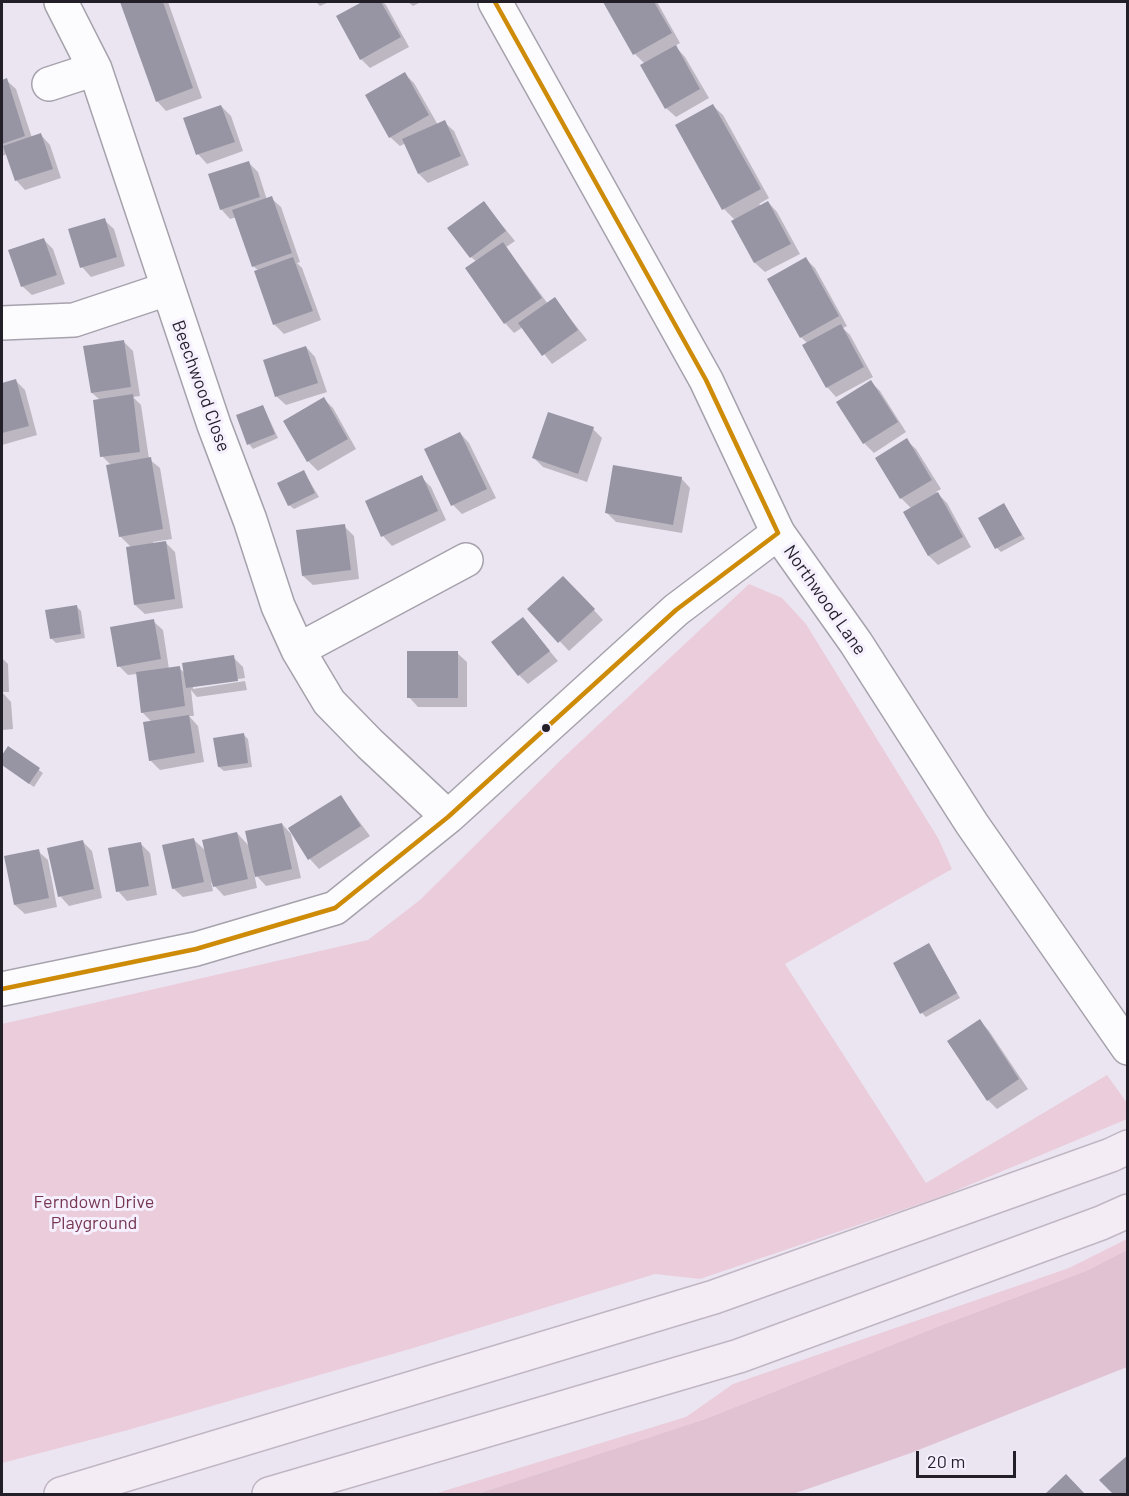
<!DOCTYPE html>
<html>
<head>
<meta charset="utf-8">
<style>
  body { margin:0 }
  #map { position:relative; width:1129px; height:1496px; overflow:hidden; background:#ebe5f2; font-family:Barlow,sans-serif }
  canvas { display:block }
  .frame { position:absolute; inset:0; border:3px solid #231f28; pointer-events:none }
  .scale { position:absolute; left:916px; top:1451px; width:100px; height:27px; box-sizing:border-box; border:3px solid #231f28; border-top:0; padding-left:8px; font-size:18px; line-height:21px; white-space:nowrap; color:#231f28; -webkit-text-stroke:4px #f5effe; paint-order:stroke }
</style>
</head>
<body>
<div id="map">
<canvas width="1129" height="1496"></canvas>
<div class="frame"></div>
<div class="scale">20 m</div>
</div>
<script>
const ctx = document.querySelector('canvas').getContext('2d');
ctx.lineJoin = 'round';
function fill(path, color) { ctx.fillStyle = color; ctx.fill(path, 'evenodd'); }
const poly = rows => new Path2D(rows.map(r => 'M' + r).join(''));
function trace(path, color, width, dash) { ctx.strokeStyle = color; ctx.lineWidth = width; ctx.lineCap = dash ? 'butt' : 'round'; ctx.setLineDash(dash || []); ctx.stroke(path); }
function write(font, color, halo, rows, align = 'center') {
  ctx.font = font + ' Barlow,sans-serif'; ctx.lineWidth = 6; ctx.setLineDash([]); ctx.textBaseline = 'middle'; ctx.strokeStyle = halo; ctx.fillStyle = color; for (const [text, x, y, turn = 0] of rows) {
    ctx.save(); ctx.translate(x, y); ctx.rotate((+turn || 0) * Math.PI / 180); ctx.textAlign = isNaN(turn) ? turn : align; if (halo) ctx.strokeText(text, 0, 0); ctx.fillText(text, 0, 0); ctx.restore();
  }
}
fill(poly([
  [749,584,782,598,806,624,938,838,952,869,785,964,926,1183,1107,1075,1127,1103,1127,1119,943,1196,700,1279,655,1274,410,1349,128,1430,2,1463,2,1024,368,940,420,900,565,756],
  [1127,1239,1127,1250,1086,1271,937,1327,705,1419,477,1494,434,1494,686,1417,733,1384,1069,1268]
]), '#ebccdb');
fill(poly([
  [1127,1250,1127,1367,911,1453,793,1494,477,1494,705,1419,937,1327,1086,1271]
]), '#e1c2d2');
fill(poly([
  [122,2,168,2,202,98,166,111,157,101],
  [316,2,329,2,320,6],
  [365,2,383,2,386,5,409,47,370,68,361,59,338,16],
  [408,2,421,2,413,6],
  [605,2,657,2,680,43,675,46,685,57,709,98,676,117,666,108,645,64,635,54],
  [405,74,414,83,438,125,444,122,454,131,469,165,428,183,419,174,406,143,400,146,390,137],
  [6,80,16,89,32,138,41,135,50,145,61,178,25,190,16,180,7,154,2,156,2,82],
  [221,106,231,116,243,151,207,164,198,154],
  [713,106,723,115,769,198,759,204,761,206,768,202,777,212,800,254,765,272,755,263,735,220,724,209],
  [249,163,258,172,267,200,271,198,281,207,300,262,297,263,302,268,321,320,284,334,274,324,259,271,253,266,237,217,230,219,221,209],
  [484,203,515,241,506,247,548,304,555,299,587,340,552,364,523,327,514,333,505,323,467,269,477,262,471,257],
  [104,220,114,229,125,266,91,277,82,267],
  [44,240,53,249,65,284,32,295,22,286],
  [806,259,815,268,847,326,843,328,850,335,873,377,836,397,827,387,808,344,801,337],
  [123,341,133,351,140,396,133,397,141,405,149,459,160,468,172,539,153,542,154,544,166,543,175,552,183,608,145,614,135,605,132,548,120,536,111,465,102,456,100,400,92,393],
  [306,347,315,357,327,392,286,405,276,396],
  [16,381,25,390,37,435,2,445,2,385],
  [871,382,880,391,906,432,874,453,864,443,838,403],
  [324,399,333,408,356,449,318,471,308,461],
  [263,406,278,438,253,449,249,444],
  [593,429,602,438,587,482,543,467,534,458],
  [460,433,469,443,496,498,462,514,453,505],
  [906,440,916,449,941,489,936,492,947,503,971,547,938,565,929,556,905,512,911,508,901,498,877,459],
  [304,472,319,497,294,509,289,505],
  [421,477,431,487,446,520,392,546,383,536,367,502],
  [681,478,690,488,682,533,616,522,607,513],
  [1004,505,1025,539,1001,552,997,548],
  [344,526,354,536,359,579,313,585,303,576],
  [573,587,603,620,569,651,529,609],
  [77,607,81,611,85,638,56,643,51,638],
  [523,619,558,661,528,684,519,675],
  [153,621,163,630,169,669,179,668,186,674,233,657,243,667,245,678,193,686,193,689,245,681,247,690,197,697,191,690,194,716,189,716,198,726,204,762,160,770,150,760,152,722,142,712,137,674,128,675,119,666],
  [457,653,467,662,467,707,418,707,409,697],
  [2,658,8,664,9,692,2,692,11,702,13,729,2,730],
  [243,734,248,739,252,767,224,771,219,767],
  [8,748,43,773,34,787,2,765,2,758],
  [341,797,370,836,319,869,310,859,290,828],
  [282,824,291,834,301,878,266,886,254,873,257,888,224,896,211,882,213,891,183,897,173,888,194,840,207,852,237,833,249,846],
  [82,841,92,851,102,898,69,906,60,896],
  [140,843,150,853,157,895,127,901,118,891],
  [38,851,48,860,57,907,25,914,15,905],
  [929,944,960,998,926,1017,922,1013],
  [980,1021,989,1031,1028,1089,997,1109,988,1100],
  [1066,1476,1084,1494,1047,1494]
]), '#0003');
fill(poly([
  [120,2,163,2,193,88,156,102],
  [362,2,381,2,401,37,360,60,336,16],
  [603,2,654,2,672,33,633,55],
  [676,45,700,89,665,109,640,65],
  [405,72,429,115,389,138,365,95],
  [7,78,25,136,2,144,2,80],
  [713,104,761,189,722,210,675,125],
  [221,105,235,142,196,155,183,118],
  [445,120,461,156,418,174,402,139],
  [41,133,53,169,15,181,3,146],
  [249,161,260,197,220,210,208,174],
  [272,196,292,253,252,267,232,210],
  [484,201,506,231,470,258,447,228],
  [768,201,791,244,754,263,731,221],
  [105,218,117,257,80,268,68,229],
  [44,238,57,275,21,287,8,250],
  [503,242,542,298,504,324,465,268],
  [293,257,313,311,273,325,254,271],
  [806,257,839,316,800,338,767,279],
  [555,297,578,330,542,356,518,323],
  [841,324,864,367,826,388,802,345],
  [124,340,131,387,91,393,83,346],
  [306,346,318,383,275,397,263,360],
  [16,379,29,426,2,433,2,383],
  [871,380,898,422,863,444,836,402],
  [133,394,140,452,100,457,93,400],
  [324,397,348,439,307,462,283,421],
  [263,405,275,434,247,445,236,415],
  [548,412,594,427,578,474,532,458],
  [460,432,487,489,451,506,424,449],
  [907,438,932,480,900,499,875,458],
  [151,457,163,529,119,537,106,465],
  [613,465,682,477,673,525,605,513],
  [304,470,315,493,288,506,277,483],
  [422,475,438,511,381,537,365,501],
  [938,492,963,537,928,556,903,512],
  [1004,503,1022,535,995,549,978,518],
  [345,524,351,570,302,576,296,530],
  [166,541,175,599,134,605,126,547],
  [563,576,595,609,558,643,527,609],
  [77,605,81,634,50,639,45,610],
  [523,617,550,651,518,676,491,642],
  [154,619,161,659,117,667,110,627],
  [407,651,458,651,458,698,407,698],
  [234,655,238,681,186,688,182,663],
  [180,666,185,706,141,713,136,672],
  [189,715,195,753,149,761,143,722],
  [244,733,248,763,218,767,213,738],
  [8,746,40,768,29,784,2,765,2,755],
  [341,795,361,826,308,860,288,828],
  [282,823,292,869,255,877,245,831],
  [237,832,248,879,213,887,202,840],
  [194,838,204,882,172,889,162,845],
  [83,840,94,889,58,897,47,848],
  [141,842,149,886,116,892,108,848],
  [39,849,49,898,14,905,4,856],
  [929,943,957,993,920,1014,893,963],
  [980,1019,1019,1079,987,1101,947,1041],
  [1128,1455,1128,1494,1113,1494,1099,1480],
  [1066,1474,1085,1494,1045,1494]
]), '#9795a3');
const minor = poly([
  [61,2,95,69,214,425,250,520,278,606,298,650,329,702,370,744,448,817],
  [49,84,95,69],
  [2,323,74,320,167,289],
  [298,650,466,560],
  [2,989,196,949,335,908,448,817,676,610,778,533]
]);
const tertiary = poly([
  [495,2,706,380,778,533,856,643,972,824,1128,1048]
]);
const trunk = poly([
  [61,1494,714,1297,1111,1155,1128,1147],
  [269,1494,739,1356,1101,1223,1128,1211]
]);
trace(minor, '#a6a2ac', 36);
trace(tertiary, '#a6a2ac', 36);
trace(trunk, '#c1b6c3', 36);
trace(minor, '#fcfbfd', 33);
trace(tertiary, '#fcfbfd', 33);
trace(trunk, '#f4ecf4', 33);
trace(poly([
  [2,989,196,949,335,908,448,817,676,610,778,533,706,380,495,2]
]), '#cd8b08', 4.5);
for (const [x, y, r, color] of [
  [546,728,5,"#231f28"]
]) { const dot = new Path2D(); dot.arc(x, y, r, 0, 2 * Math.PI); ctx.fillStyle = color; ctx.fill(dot); trace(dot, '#f5effe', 2); }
write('18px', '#231f28', '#f5effe', [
  ["Beechwood Close",201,386,70],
  ["Northwood Lane",825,600,55]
]);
write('18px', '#763650', '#f5effe', [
  ["Ferndown Drive",94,1202],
  ["Playground",94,1223]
]);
</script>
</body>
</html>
